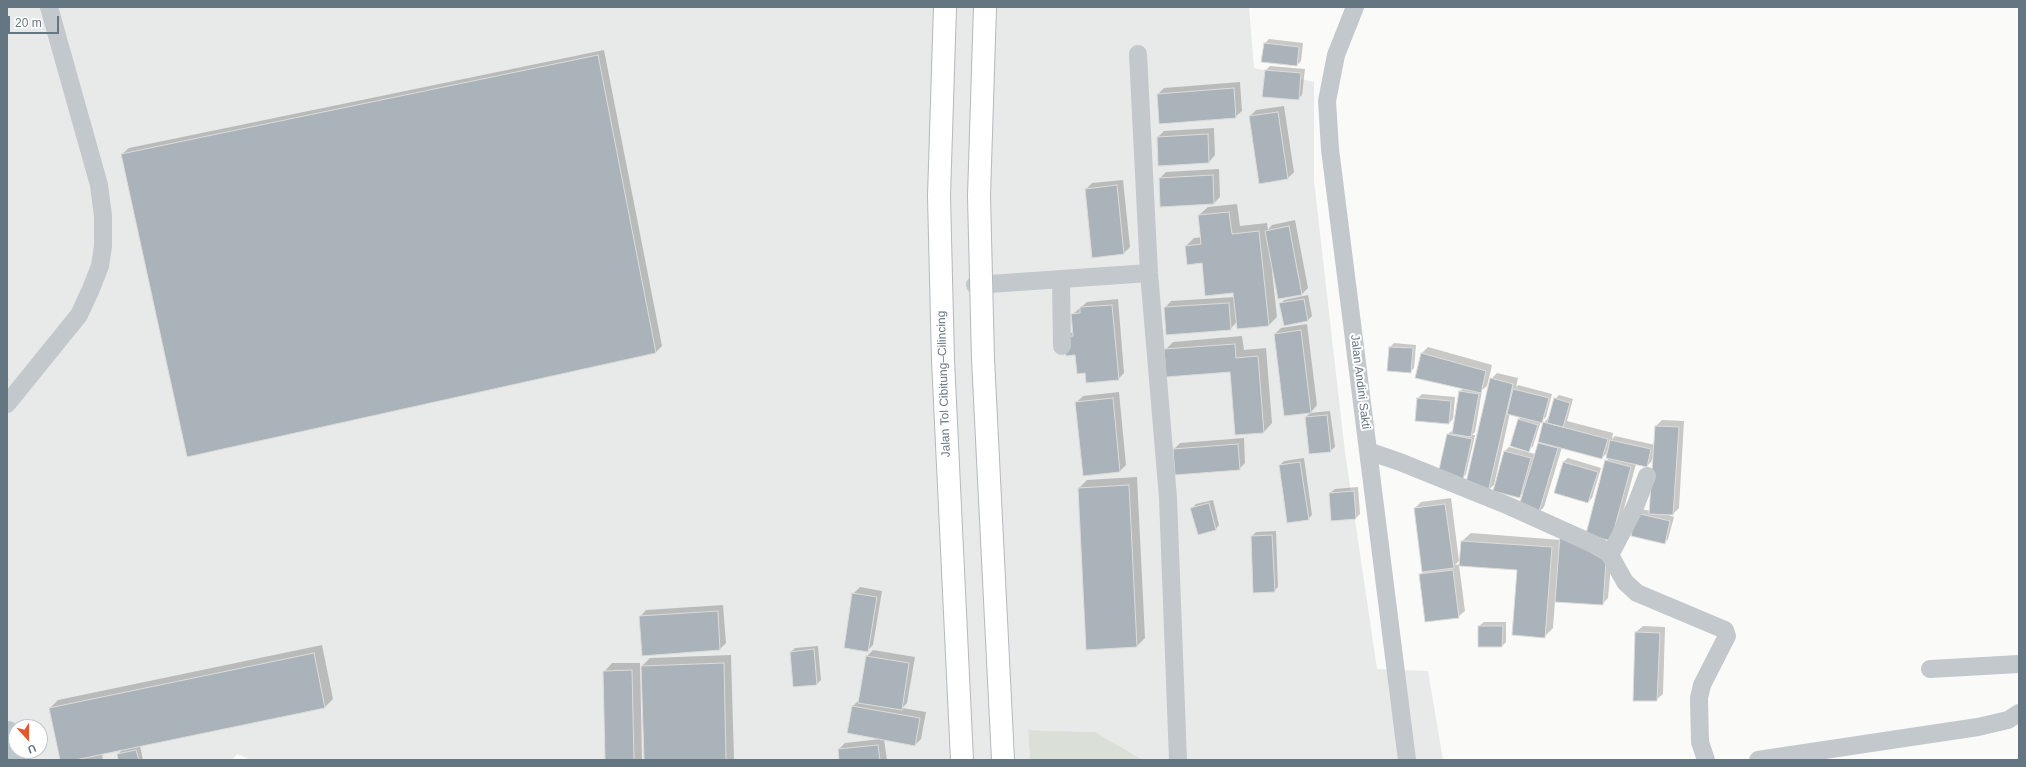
<!DOCTYPE html>
<html>
<head>
<meta charset="utf-8">
<style>
  body { margin:0 }
  #map { position:relative; width:2026px; height:767px; overflow:hidden; background:#fafaf8; font-family:Arial,sans-serif }
  canvas { display:block }
  .frame { position:absolute; inset:0; border:8px solid #657683; pointer-events:none }
  .north { position:absolute; left:8px; top:719px; width:40px; height:40px; box-sizing:border-box; background:#fff; border:1px solid #c1c8cd; border-radius:50%; rotate:159deg; font-size:11px; font-weight:700; line-height:16px; text-align:center; color:#657683 }
  .north::after { content:''; display:block; margin:auto; width:14px; height:18px; background:#e4572e; clip-path:polygon(50% 0,100% 100%,50% 72%,0 100%) }
  .scale { position:absolute; left:8px; top:16px; width:51px; height:18px; box-sizing:border-box; border:2px solid #657683; border-top:0; padding-left:5px; font-size:12px; line-height:14px; white-space:nowrap; color:#657683; -webkit-text-stroke:3px #fff; paint-order:stroke }
</style>
</head>
<body>
<div id="map">
<canvas width="2026" height="767"></canvas>
<div class="frame"></div>
<div class="north">U</div>
<div class="scale">20 m</div>
</div>
<script>
const ctx = document.querySelector('canvas').getContext('2d');
ctx.lineJoin = 'round';
function fill(path, color) { ctx.fillStyle = color; ctx.fill(path, 'evenodd'); }
const poly = rows => new Path2D(rows.map(r => 'M' + r).join(''));
function trace(path, color, width, dash) { ctx.strokeStyle = color; ctx.lineWidth = width; ctx.lineCap = dash ? 'butt' : 'round'; ctx.setLineDash(dash || []); ctx.stroke(path); }
function write(font, color, halo, rows, align = 'center') {
  ctx.font = font + ' Arial,sans-serif'; ctx.lineWidth = 4; ctx.setLineDash([]); ctx.textBaseline = 'middle'; ctx.strokeStyle = halo; ctx.fillStyle = color; for (const [text, x, y, turn = 0] of rows) {
    ctx.save(); ctx.translate(x, y); ctx.rotate((+turn || 0) * Math.PI / 180); ctx.textAlign = isNaN(turn) ? turn : align; if (halo) ctx.strokeText(text, 0, 0); ctx.fillText(text, 0, 0); ctx.restore();
  }
}
fill(poly([
  [7,7,1249,7,1254,68,1314,82,1314,181,1345,452,1377,669,1428,671,1443,760,1143,760,1095,732,1028,730,1030,760,251,760,237,754,232,760,7,760],
  [16,727,40,727,40,751,16,751]
]), '#e8e9e9');
fill(poly([
  [1028,730,1095,732,1143,760,1030,760]
]), '#dadfd7');
fill(poly([
  [1269,39,1303,43,1301,61,1297,65,1263,61,1265,43],
  [604,50,662,346,656,352,122,154,129,148],
  [1270,66,1305,69,1302,95,1298,99,1266,70],
  [1240,82,1242,111,1235,117,1158,94,1164,88],
  [1284,106,1294,172,1288,178,1250,116,1256,110],
  [1214,128,1215,155,1209,162,1158,137,1164,131],
  [1219,169,1220,197,1214,203,1161,206,1160,178,1166,172],
  [1123,180,1130,247,1123,254,1086,189,1092,183],
  [1237,204,1240,226,1267,223,1268,230,1272,225,1295,220,1308,288,1302,294,1272,271,1277,317,1269,325,1237,322,1230,329,1165,308,1171,301,1235,297,1234,292,1186,246,1194,238,1202,237,1199,215,1208,207],
  [1308,295,1312,316,1308,320,1280,304,1284,300],
  [1118,299,1124,373,1118,379,1086,372,1065,337,1074,331,1073,314,1087,302],
  [1307,324,1317,405,1311,412,1285,415,1275,334,1281,328],
  [1242,336,1244,350,1266,348,1272,423,1264,432,1231,371,1165,350,1173,342],
  [1394,343,1416,345,1414,368,1410,372,1390,347],
  [1428,347,1492,365,1487,386,1482,390,1475,432,1472,435,1475,435,1466,474,1462,478,1448,434,1453,430,1460,391,1464,388,1422,353],
  [1497,373,1518,378,1516,387,1518,385,1552,394,1546,417,1541,421,1533,446,1529,450,1519,419,1522,416,1510,413,1494,485,1487,491,1491,379],
  [1119,392,1126,465,1120,471,1077,402,1083,396],
  [1422,394,1455,397,1453,419,1449,423,1418,398],
  [1559,395,1573,399,1567,421,1613,433,1612,439,1615,436,1655,445,1656,426,1662,420,1684,421,1679,508,1673,514,1666,514,1674,517,1668,539,1664,543,1632,535,1641,509,1651,511,1654,454,1651,462,1647,466,1636,464,1617,534,1611,540,1606,461,1609,458,1608,452,1602,458,1562,447,1544,507,1538,513,1524,492,1519,497,1494,490,1505,451,1509,447,1535,454,1544,423,1549,417,1555,399],
  [1330,411,1335,447,1330,451,1306,417,1310,413],
  [1244,438,1245,463,1239,469,1174,449,1180,443],
  [1304,458,1312,515,1308,519,1280,465,1284,461],
  [1568,458,1601,468,1592,498,1588,502,1563,462],
  [1137,477,1145,638,1137,646,1079,488,1087,480],
  [1358,487,1360,514,1356,518,1330,493,1335,489],
  [1451,498,1459,561,1455,565,1460,564,1462,541,1471,533,1561,540,1612,554,1608,598,1602,604,1555,601,1553,628,1544,637,1518,569,1459,565,1465,611,1458,617,1420,575,1423,572,1415,508,1421,502],
  [1213,500,1219,525,1215,530,1192,508,1196,504],
  [1276,531,1278,587,1274,591,1252,536,1256,532],
  [860,587,882,591,873,645,867,651,853,594],
  [723,605,726,643,720,649,640,617,646,610],
  [1484,622,1506,622,1506,642,1502,646,1479,646,1479,626],
  [1643,626,1665,627,1663,694,1656,700,1636,632],
  [322,645,333,699,325,707,140,746,143,760,119,760,118,754,123,749,102,754,103,760,61,760,50,708,58,700],
  [818,646,821,680,817,684,791,652,795,648],
  [873,650,915,657,907,703,902,708,926,712,921,739,915,745,884,739,887,760,840,760,839,749,845,743,881,739,848,732,853,706,859,700,866,657],
  [731,655,734,760,645,760,642,666,650,658],
  [612,663,640,663,642,760,606,760,604,672],
  [404,759,404,760,371,760]
]), '#0003');
trace(poly([
  [7,736,16,747]
]), '#bbc7cb', 30);
const building = poly([
  [1264,43,1299,47,1297,66,1261,62,1264,43],
  [598,55,656,353,187,457,121,154,598,55],
  [1265,70,1301,73,1299,100,1262,97,1265,70],
  [1234,88,1236,118,1159,124,1157,94,1234,88],
  [1278,112,1288,179,1259,184,1249,116,1278,112],
  [1208,134,1209,163,1158,166,1157,137,1208,134],
  [1213,175,1214,204,1160,207,1159,178,1213,175],
  [1117,185,1124,254,1092,258,1085,189,1117,185],
  [1229,212,1232,234,1259,231,1269,326,1237,329,1233,293,1205,296,1202,263,1187,265,1185,246,1201,244,1198,215,1229,212],
  [1289,226,1302,295,1278,299,1265,231,1289,226],
  [1304,299,1308,321,1284,326,1279,303,1304,299],
  [1229,303,1231,330,1166,335,1164,307,1229,303],
  [1112,305,1119,380,1086,383,1085,373,1077,374,1075,355,1066,356,1064,337,1073,336,1071,314,1080,313,1080,307,1112,305],
  [1301,330,1311,413,1284,416,1274,334,1301,330],
  [1235,344,1236,358,1258,356,1264,433,1235,435,1230,372,1166,377,1164,349,1235,344],
  [1389,347,1413,348,1411,373,1387,371,1389,347],
  [1421,353,1486,371,1481,393,1415,378,1421,353],
  [1490,378,1513,384,1488,492,1465,487,1490,378],
  [1513,389,1549,398,1542,423,1507,414,1513,389],
  [1459,391,1479,394,1471,437,1452,434,1459,391],
  [1113,398,1120,472,1083,476,1075,402,1113,398],
  [1417,398,1451,401,1449,424,1415,421,1417,398],
  [1554,398,1570,403,1563,427,1547,423,1554,398],
  [1327,415,1331,452,1309,454,1305,417,1327,415],
  [1518,419,1538,425,1529,452,1510,446,1518,419],
  [1543,422,1608,439,1602,459,1538,442,1543,422],
  [1655,426,1679,427,1673,515,1649,514,1655,426],
  [1447,434,1472,439,1463,480,1438,474,1447,434],
  [1610,440,1651,449,1647,467,1606,458,1610,440],
  [1538,443,1558,448,1538,515,1518,509,1538,443],
  [1238,444,1240,470,1175,475,1173,449,1238,444],
  [1504,451,1531,458,1520,498,1493,491,1504,451],
  [1605,460,1631,467,1611,541,1586,534,1605,460],
  [1300,462,1309,520,1287,523,1279,465,1300,462],
  [1563,462,1598,472,1588,503,1554,493,1563,462],
  [1129,485,1137,647,1086,650,1078,488,1129,485],
  [1354,491,1356,519,1331,521,1329,493,1354,491],
  [1209,503,1216,530,1198,535,1190,508,1209,503],
  [1445,504,1454,568,1422,572,1414,508,1445,504],
  [1636,513,1670,521,1665,544,1631,536,1636,513],
  [1272,535,1275,592,1253,593,1251,536,1272,535],
  [1560,535,1606,561,1603,605,1555,602,1560,535],
  [1461,541,1552,547,1545,638,1512,635,1517,570,1459,566,1461,541],
  [1453,570,1459,618,1425,622,1419,574,1453,570],
  [852,593,877,597,868,652,844,648,852,593],
  [718,611,720,650,642,656,639,616,718,611],
  [1478,626,1503,626,1502,647,1478,647,1478,626],
  [1635,632,1660,633,1657,701,1633,701,1635,632],
  [814,649,817,685,793,687,790,652,814,649],
  [314,653,325,708,75,760,60,760,49,708,314,653],
  [866,656,909,663,902,710,858,703,866,656],
  [724,663,726,760,644,760,641,666,724,663],
  [632,670,634,760,605,760,603,671,632,670],
  [852,706,920,718,915,746,847,733,852,706],
  [878,745,880,760,839,760,838,749,878,745],
  [136,750,139,760,118,760,117,754,136,750]
]);
fill(building, '#aab3b9');
trace(building, '#dcdcda', 1);
const motorway = poly([
  [945,7,939,196,943,360,962,760]
]);
trace(motorway, '#b4b9bd', 24);
trace(poly([
  [1355,7,1336,55,1327,101,1330,149,1407,760],
  [1138,54,1149,273,1168,498,1178,760],
  [1061,281,1062,346],
  [975,285,1149,273],
  [7,404,79,315,91,289,100,266,103,246,103,216,99,185,49,7],
  [1368,451,1400,462,1509,506,1600,547,1610,555,1625,582,1637,593,1725,630,1727,636,1702,685,1699,698,1700,742,1706,760],
  [1610,555,1635,507,1647,476],
  [1930,669,2019,664],
  [1758,760,1978,727,2008,720,2019,713]
]), '#c3c8cc', 18);
trace(motorway, '#fff', 22);
const motorwayBridge = poly([
  [985,7,979,196,983,359,1003,760]
]);
trace(motorwayBridge, '#b4b9bd', 24, []);
trace(motorwayBridge, '#fff', 22);
write('12px', '#657683', '#fff', [
  ["Jalan Andini Sakti",1360,382,83],
  ["Jalan Tol Cibitung–Cilincing",944,384,-92]
]);
</script>
</body>
</html>
